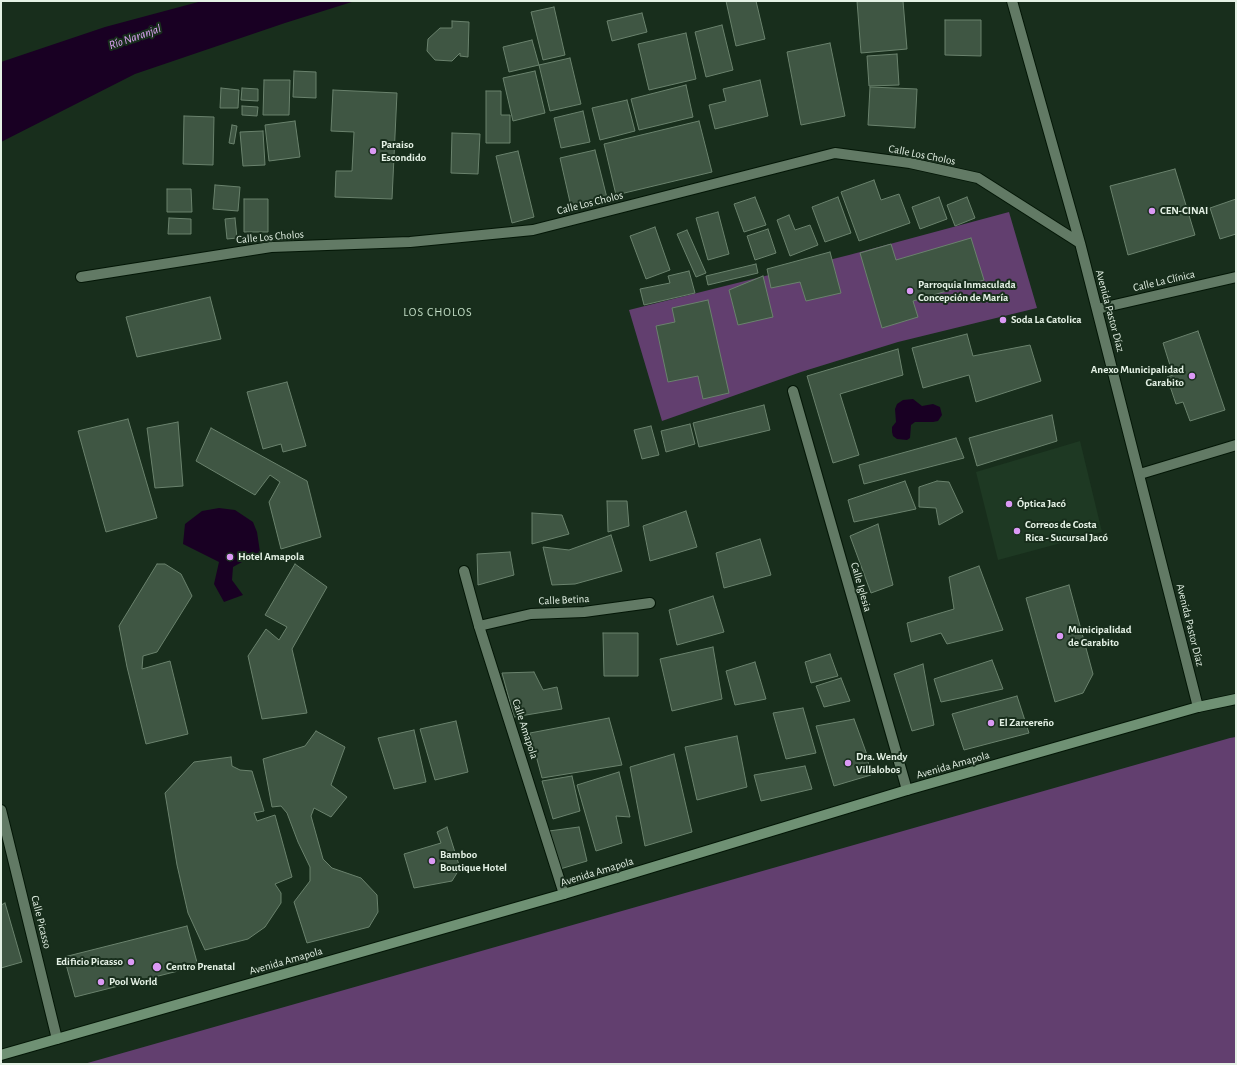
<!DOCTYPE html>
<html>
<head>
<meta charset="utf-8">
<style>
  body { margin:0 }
  #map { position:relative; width:1237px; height:1065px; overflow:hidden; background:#182e1c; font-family:"Alegreya Sans",sans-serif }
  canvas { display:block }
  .frame { position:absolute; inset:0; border:2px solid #e4f1e5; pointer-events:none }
</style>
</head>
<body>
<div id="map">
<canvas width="1237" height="1065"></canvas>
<div class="frame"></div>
</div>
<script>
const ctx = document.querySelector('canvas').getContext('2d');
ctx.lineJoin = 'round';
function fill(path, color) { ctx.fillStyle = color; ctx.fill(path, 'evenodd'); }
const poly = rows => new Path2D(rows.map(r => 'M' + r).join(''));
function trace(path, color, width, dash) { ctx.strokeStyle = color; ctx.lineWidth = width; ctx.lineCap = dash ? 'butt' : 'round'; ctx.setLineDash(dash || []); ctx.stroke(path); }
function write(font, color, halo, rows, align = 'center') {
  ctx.font = font + ' "Alegreya Sans",sans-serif'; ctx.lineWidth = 4; ctx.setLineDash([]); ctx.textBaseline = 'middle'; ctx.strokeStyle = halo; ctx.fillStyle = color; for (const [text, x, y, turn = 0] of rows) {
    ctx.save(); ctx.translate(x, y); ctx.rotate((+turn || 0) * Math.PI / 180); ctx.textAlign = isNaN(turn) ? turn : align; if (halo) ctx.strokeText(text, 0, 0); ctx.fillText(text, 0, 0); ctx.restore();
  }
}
fill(poly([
  [1080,441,1102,532,998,560,976,472]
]), '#1e3923');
fill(poly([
  [1009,212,1037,308,898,342,801,372,662,421,629,310,849,255],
  [1236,737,1236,1064,84,1064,1230,738]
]), '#623f6f');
fill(poly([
  [202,1,355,1,285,23,135,74,1,142,1,62,105,27],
  [913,399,922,406,933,404,940,407,942,415,938,421,933,422,915,422,911,425,910,438,907,440,897,439,893,436,892,432,892,427,896,422,895,409,897,404,903,400],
  [219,508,235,510,253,522,257,532,260,552,233,567,232,580,243,595,224,602,214,584,219,562,183,544,185,524,202,511]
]), '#190023');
const building = poly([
  [726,1,756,1,765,39,736,46,726,1],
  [857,1,903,1,907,49,861,53,857,1],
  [554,7,565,55,543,60,531,12,554,7],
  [642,13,647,32,612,41,607,21,642,13],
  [945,20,981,20,981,56,945,55,945,20],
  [452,21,469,22,468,57,460,56,460,53,452,61,435,60,427,51,428,39,440,28,452,28,452,21],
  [722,25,733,70,706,77,695,32,722,25],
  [686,33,696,79,649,90,638,44,686,33],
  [532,40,539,65,509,72,503,47,532,40],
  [830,43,845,116,801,125,787,52,830,43],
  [897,54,899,85,869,86,867,56,897,54],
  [570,58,581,104,550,111,539,65,570,58],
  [294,71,316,72,316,98,293,97,294,71],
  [535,71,545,113,513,121,503,78,535,71],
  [264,80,290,80,289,115,263,115,264,80],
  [760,80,768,116,715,129,709,105,726,101,723,89,760,80],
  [686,85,693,117,639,130,631,99,686,85],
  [870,87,917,89,915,128,868,125,870,87],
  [221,88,239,90,238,108,220,108,221,88],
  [242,88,258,89,258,101,241,100,242,88],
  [333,90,397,93,392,199,335,197,336,171,352,171,354,132,331,131,333,90],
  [486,91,501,91,501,115,510,115,510,143,486,143,486,91],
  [627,100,635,131,600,140,592,108,627,100],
  [242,106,258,107,257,116,242,115,242,106],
  [583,111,590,142,561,148,554,118,583,111],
  [184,116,214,117,213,165,183,164,184,116],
  [295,121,300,157,269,161,265,125,295,121],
  [699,121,712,172,616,195,604,144,699,121],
  [232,125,237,126,234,144,229,143,232,125],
  [263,131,265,165,243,166,240,132,263,131],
  [452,133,480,134,478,174,451,173,452,133],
  [595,150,608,202,572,211,560,158,595,150],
  [518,151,534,217,512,223,496,156,518,151],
  [1175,169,1195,235,1128,255,1110,186,1175,169],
  [874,180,881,200,899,194,910,223,859,241,841,192,874,180],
  [215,185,240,187,238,211,213,209,215,185],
  [167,189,191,189,192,212,167,212,167,189],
  [755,197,766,225,744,232,734,204,755,197],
  [838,197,851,233,825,242,812,207,838,197],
  [939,197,947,219,920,229,912,207,939,197],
  [967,197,975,218,955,226,947,205,967,197],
  [244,199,268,199,268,232,244,232,244,199],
  [1236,199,1236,234,1220,239,1210,208,1236,199],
  [718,212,729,254,708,260,696,218,718,212],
  [789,215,795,230,810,225,818,245,790,256,777,220,789,215],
  [169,218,191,219,191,234,168,234,169,218],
  [235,218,237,238,227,239,225,219,235,218],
  [655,227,670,270,646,279,630,236,655,227],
  [768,229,776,253,755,260,747,236,768,229],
  [687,230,706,273,696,277,677,234,687,230],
  [971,238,984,280,913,301,918,317,882,328,860,253,891,244,896,260,971,238],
  [830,252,841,293,806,301,800,282,771,288,767,269,830,252],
  [756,264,758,273,708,285,706,276,756,264],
  [689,271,695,293,644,305,640,289,670,283,668,276,689,271],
  [763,276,773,317,738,325,729,290,763,276],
  [210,297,221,339,137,357,126,317,210,297],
  [708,300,729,393,703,399,698,376,668,382,656,326,675,322,672,308,708,300],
  [1198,331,1225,410,1190,421,1183,402,1176,404,1167,377,1173,375,1163,343,1198,331],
  [967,334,973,356,1030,345,1041,381,976,402,969,375,923,388,912,348,967,334],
  [898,349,903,375,840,394,859,455,833,463,807,376,898,349],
  [287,382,306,446,283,452,281,444,263,449,247,392,287,382],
  [764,405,770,430,699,447,693,423,764,405],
  [1052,415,1057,441,977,466,969,438,1052,415],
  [128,419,157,518,106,532,78,431,128,419],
  [178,422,183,486,155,488,147,428,178,422],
  [690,424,695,444,666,452,661,431,690,424],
  [651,426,659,455,642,459,634,430,651,426],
  [211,428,307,481,321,537,281,549,269,502,280,482,270,475,255,495,196,461,211,428],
  [956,438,964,458,864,484,859,465,956,438],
  [905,481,916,509,854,522,848,500,905,481],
  [937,481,949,482,963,512,939,525,936,508,919,507,919,487,937,481],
  [607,501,627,501,629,526,608,532,607,501],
  [686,511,697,547,650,561,643,526,686,511],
  [532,513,562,515,569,534,532,544,532,513],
  [878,524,893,585,871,593,850,536,878,524],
  [611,535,622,571,575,584,552,585,543,547,569,550,611,535],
  [760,539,771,575,724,588,716,553,760,539],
  [510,552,514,575,478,585,477,554,510,552],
  [157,564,165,564,181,574,192,596,157,652,143,656,142,669,170,661,188,734,146,744,127,667,119,626,157,564],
  [295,564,327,587,292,649,307,713,262,719,248,656,266,629,279,640,287,627,265,615,295,564],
  [979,566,1003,630,947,644,941,633,911,642,907,623,954,609,949,577,979,566],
  [1069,585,1093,674,1083,693,1055,702,1026,598,1069,585],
  [713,596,724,632,677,645,669,610,713,596],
  [603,633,638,633,638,676,604,676,603,633],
  [713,647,722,699,672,711,660,659,713,647],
  [830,654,838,676,811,683,805,662,830,654],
  [992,660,1003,689,941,702,934,679,992,660],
  [755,662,766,699,735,705,726,671,755,662],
  [923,664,934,725,912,731,894,674,923,664],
  [534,672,543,690,557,687,562,709,514,717,502,673,534,672],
  [841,678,850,701,824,707,816,686,841,678],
  [1017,696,1029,733,964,750,952,714,1017,696],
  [803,708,816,753,786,759,773,713,803,708],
  [609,718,622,765,542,778,530,733,609,718],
  [854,719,866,752,871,775,834,786,816,726,854,719],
  [456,721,468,772,435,780,420,729,456,721],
  [414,730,426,782,394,789,378,738,414,730],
  [316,731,345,747,331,785,347,797,331,817,314,808,311,816,323,859,332,868,361,878,377,895,378,912,369,927,307,943,294,902,310,881,310,867,298,842,287,813,281,806,272,807,263,759,305,746,316,731],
  [737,736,747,787,697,800,685,747,737,736],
  [674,754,692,832,645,846,630,767,674,754],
  [231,757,232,766,240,770,252,771,264,811,254,813,257,821,275,815,292,877,275,884,281,893,281,903,265,927,248,939,205,950,188,913,177,865,165,793,194,762,231,757],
  [805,766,812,789,761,801,754,775,805,766],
  [619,772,630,817,616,816,622,843,596,851,577,785,619,772],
  [572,776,580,811,553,819,542,781,572,776],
  [447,827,460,868,452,881,414,888,404,854,441,843,437,832,447,827],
  [579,827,587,861,560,869,549,831,579,827],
  [5,903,22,962,1,968,1,905,5,903],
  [187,926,198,966,75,997,64,957,187,926]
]);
fill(building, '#3f5643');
trace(building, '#6a826d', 1);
const lane = poly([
  [464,571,479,626,531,614,584,612,650,603]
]);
const street = poly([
  [1012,1,1080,243,1198,707],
  [81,277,271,247,410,242,533,230,835,153,910,163,978,178,1080,243],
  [1097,309,1236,277],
  [793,391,907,790],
  [1140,474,1236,445],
  [479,626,564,894],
  [1,810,57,1039]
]);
const secondary = poly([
  [1,1055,564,894,907,790,1198,707,1236,699]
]);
trace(lane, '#031606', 12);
trace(street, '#031606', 12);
trace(secondary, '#031606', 12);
trace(lane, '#627a65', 10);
trace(street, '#627a65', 10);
trace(secondary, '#6f9174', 10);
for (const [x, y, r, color] of [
  [373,151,4,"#db99f5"],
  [1152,211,4,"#db99f5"],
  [910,291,4,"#db99f5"],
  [1003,320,4,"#db99f5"],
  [1192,376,4,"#db99f5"],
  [1009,504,4,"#db99f5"],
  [1017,531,4,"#db99f5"],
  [230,557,4,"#db99f5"],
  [1060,636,4,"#db99f5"],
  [991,723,4,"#db99f5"],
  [848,763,4,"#db99f5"],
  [432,861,4,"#db99f5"],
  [131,962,4,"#db99f5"],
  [157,967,5,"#db99f5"],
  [101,982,4,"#db99f5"]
]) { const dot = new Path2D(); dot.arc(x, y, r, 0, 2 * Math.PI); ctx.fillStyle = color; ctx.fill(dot); trace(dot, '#182e1c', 1.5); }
write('bold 11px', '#e4f1e5', '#182e1c', [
  ["Paraiso",381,145],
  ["Escondido",381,158],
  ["CEN-CINAI",1160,211],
  ["Parroquia Inmaculada",918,285],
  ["Concepción de María",918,298],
  ["Soda La Catolica",1011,320],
  ["Anexo Municipalidad",1184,370,"right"],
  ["Garabito",1184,383,"right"],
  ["Óptica Jacó",1017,504],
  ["Correos de Costa",1025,525],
  ["Rica - Sucursal Jacó",1025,538],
  ["Hotel Amapola",238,557],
  ["Municipalidad",1068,630],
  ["de Garabito",1068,643],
  ["El Zarcereño",999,723],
  ["Dra. Wendy",856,757],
  ["Villalobos",856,770],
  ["Bamboo",440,855],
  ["Boutique Hotel",440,868],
  ["Edificio Picasso",123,962,"right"],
  ["Centro Prenatal",166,967],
  ["Pool World",109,982]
], 'left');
write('11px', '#e4f1e5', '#182e1c', [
  ["Calle Los Cholos",922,155,11],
  ["Calle Los Cholos",590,203,-14],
  ["Calle Los Cholos",270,237,-5],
  ["Calle La Clínica",1164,281,-13],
  ["Avenida Pastor Díaz",1110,311,75],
  ["Calle Iglesia",861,587,74],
  ["Calle Betina",564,600,-3],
  ["Avenida Pastor Díaz",1190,625,76],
  ["Calle Amapola",525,729,72],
  ["Avenida Amapola",953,765,-16],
  ["Avenida Amapola",597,872,-17],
  ["Calle Picasso",41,922,76],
  ["Avenida Amapola",286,961,-16]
]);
write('italic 12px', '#e1a7f8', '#182e1c', [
  ["Río Naranjal",135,37,-19]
]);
ctx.letterSpacing = '1px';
write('12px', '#c2ddc5', '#182e1c', [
  ["LOS CHOLOS",438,312]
]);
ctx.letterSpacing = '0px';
</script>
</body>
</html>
